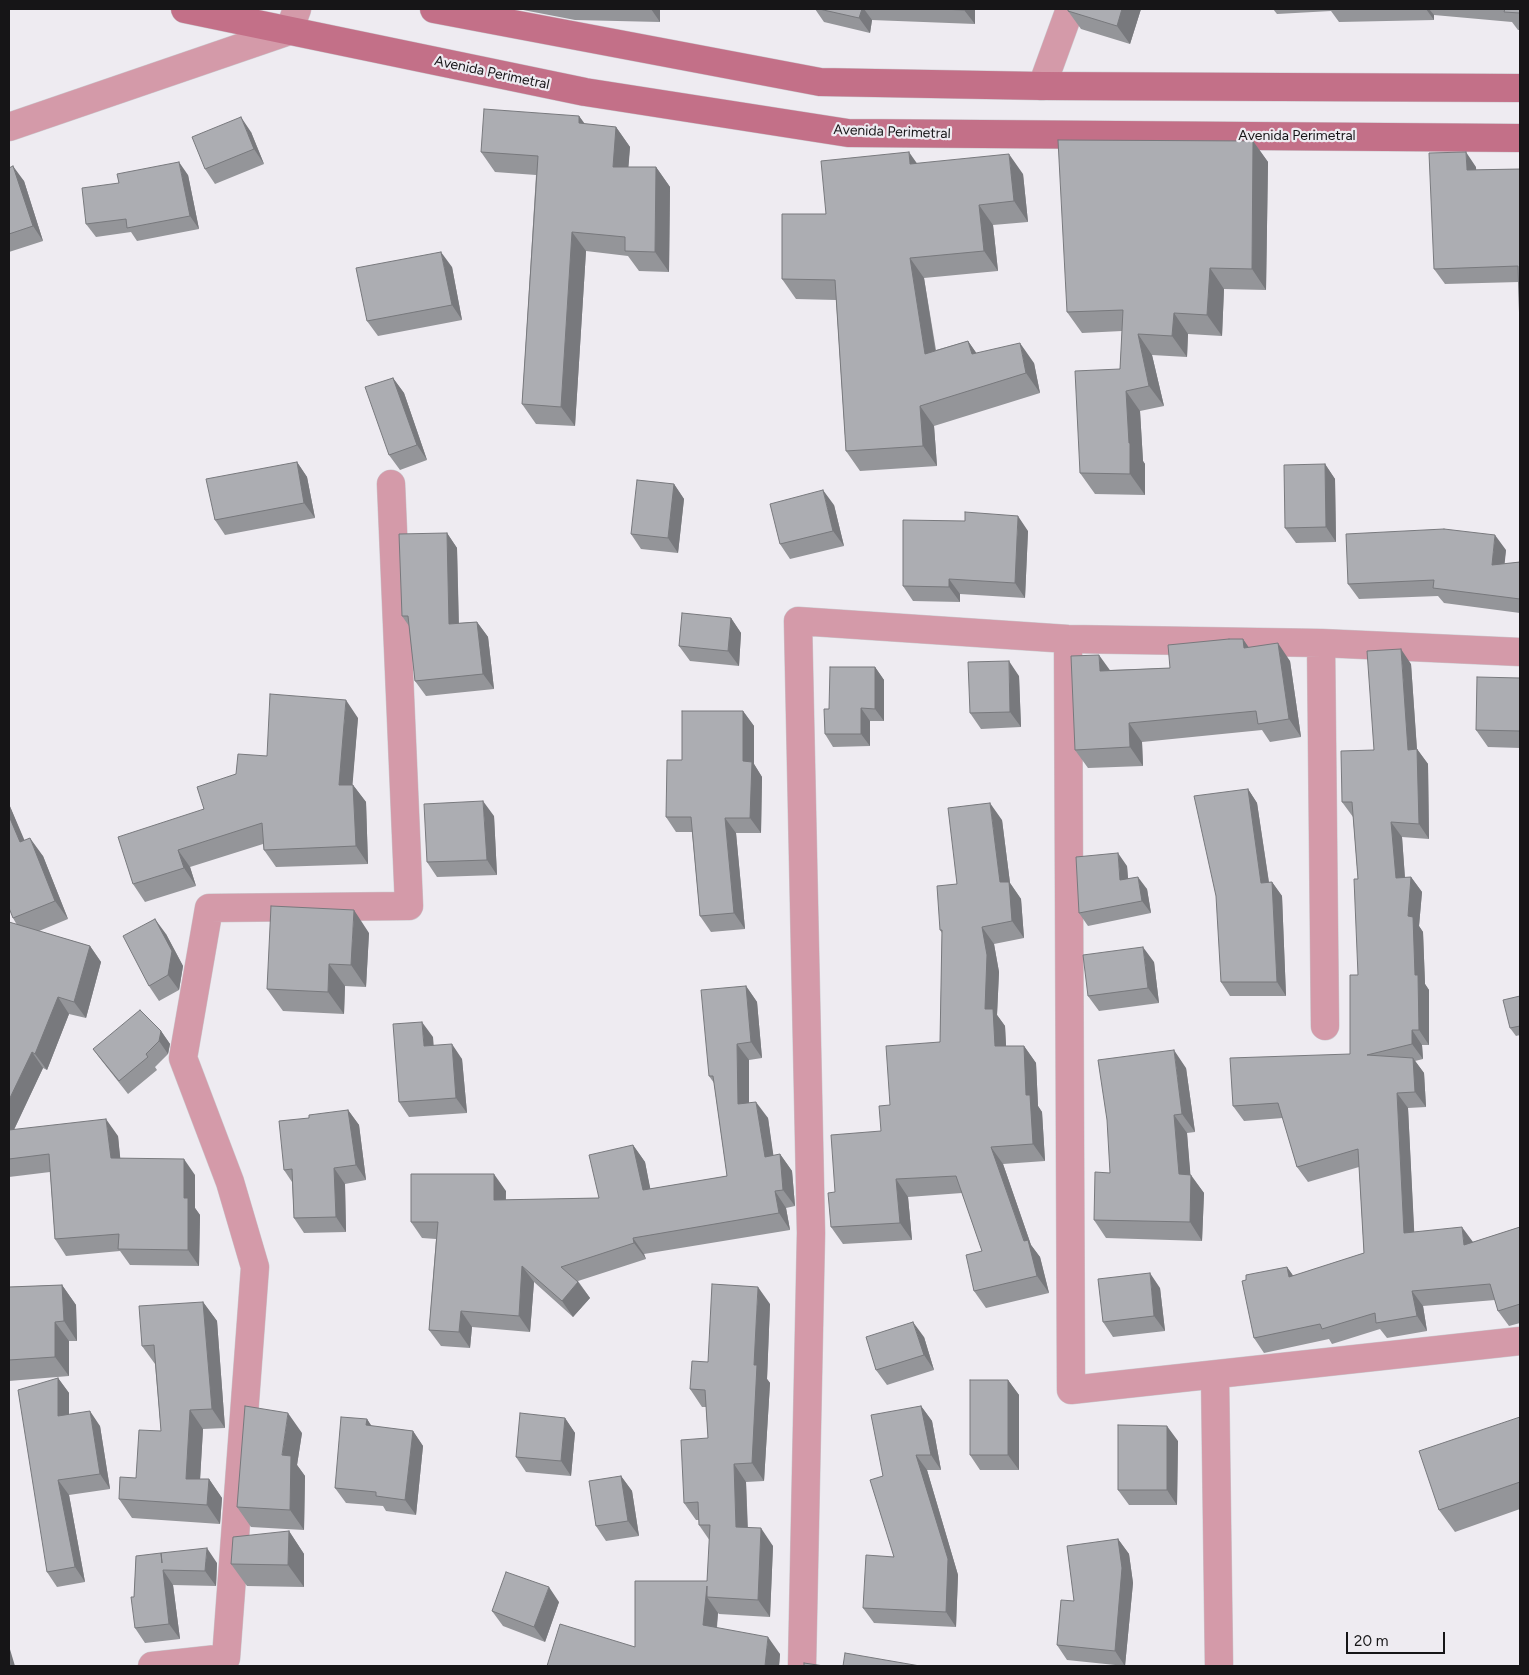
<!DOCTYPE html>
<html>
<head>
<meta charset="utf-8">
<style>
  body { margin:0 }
  #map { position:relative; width:1529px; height:1675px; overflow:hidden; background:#eeebf1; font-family:Figtree,sans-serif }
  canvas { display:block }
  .frame { position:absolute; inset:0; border:10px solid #161517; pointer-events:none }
  .scale { position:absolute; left:1346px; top:1632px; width:99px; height:22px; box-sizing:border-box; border:2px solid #161517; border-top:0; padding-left:6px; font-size:15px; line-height:18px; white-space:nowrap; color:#161517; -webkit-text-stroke:4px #eeebf1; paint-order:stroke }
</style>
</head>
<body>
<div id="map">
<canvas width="1529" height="1675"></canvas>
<div class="frame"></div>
<div class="scale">20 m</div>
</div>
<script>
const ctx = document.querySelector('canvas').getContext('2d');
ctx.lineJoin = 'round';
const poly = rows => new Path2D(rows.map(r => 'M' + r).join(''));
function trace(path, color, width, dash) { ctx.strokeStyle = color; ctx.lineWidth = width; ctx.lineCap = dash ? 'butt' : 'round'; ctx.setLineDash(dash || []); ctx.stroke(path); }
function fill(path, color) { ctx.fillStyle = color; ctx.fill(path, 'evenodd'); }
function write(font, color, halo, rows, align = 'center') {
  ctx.font = font + ' Figtree,sans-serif'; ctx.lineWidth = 4.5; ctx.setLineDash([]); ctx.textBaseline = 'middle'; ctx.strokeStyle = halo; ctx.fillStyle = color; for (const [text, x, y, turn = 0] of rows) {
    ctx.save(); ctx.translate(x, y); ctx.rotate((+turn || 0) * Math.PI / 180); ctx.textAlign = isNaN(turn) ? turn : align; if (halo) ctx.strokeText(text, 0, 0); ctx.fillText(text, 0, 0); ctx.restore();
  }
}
const minor = poly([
  [1042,86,1070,9],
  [9,127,289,31,297,9],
  [1068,639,1071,1390,1520,1341],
  [1321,643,1325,1026],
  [1215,1375,1219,1666],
  [152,1666,226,1658,255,1267,230,1182,183,1058,209,908,409,906,391,484],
  [802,1666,811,1233,798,621,1068,639,1321,643,1520,652]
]);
const secondary = poly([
  [185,9,585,92,848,133,1520,138],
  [434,9,820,82,1042,86,1520,88]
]);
trace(minor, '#cbc9ce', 29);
trace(secondary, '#cbc9ce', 29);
trace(minor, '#d49aa9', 28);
trace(secondary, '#c37088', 28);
fill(poly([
  [518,9,660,9,660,22,575,20],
  [815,9,975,9,975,24,872,20,870,33,824,22],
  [1141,9,1130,44,1081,29,1068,11],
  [1273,9,1520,9,1520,30,1518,30,1512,22,1434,15,1434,20,1339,22,1331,11,1277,14],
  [579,116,585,124,616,127,630,147,628,167,656,167,670,187,669,272,639,271,628,256,586,251,575,426,536,424,522,404,536,175,495,172,481,152],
  [251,132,264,164,215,184,205,169],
  [1253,141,1268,162,1266,290,1224,289,1222,336,1188,334,1187,357,1152,355,1164,406,1140,411,1143,461,1145,464,1145,495,1095,494,1080,473,1120,369,1122,331,1082,333,1067,312],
  [917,164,1023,174,1028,222,993,225,998,271,924,278,936,350,968,341,976,353,1034,363,1040,393,934,426,937,466,860,471,846,451,836,300,796,299,782,279,826,214],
  [1476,167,1476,170,1520,169,1519,282,1445,284,1434,269],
  [9,168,24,181,43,241,9,252],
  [188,175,199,229,137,241,131,232,96,237,86,224],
  [452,267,462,320,378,336,367,321],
  [393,378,404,393,427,460,400,470,389,455],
  [297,462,307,477,315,518,225,535,215,520],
  [1325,464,1335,479,1336,542,1296,543,1285,528],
  [674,484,684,499,678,553,641,549,631,534],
  [834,505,844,546,790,559,780,544],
  [1028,531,1025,598,960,594,960,602,913,601,903,586],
  [447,533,457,548,459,623,477,622,488,637,494,689,426,696,415,681,409,626,402,616],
  [1506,550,1504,564,1520,562,1520,613,1444,603,1438,596,1359,599,1348,584],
  [731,618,741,633,739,666,690,661,679,646],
  [1243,639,1248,647,1290,661,1301,737,1270,742,1262,730,1142,742,1143,766,1088,768,1075,750,1109,670,1170,668],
  [1411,664,1417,749,1428,764,1429,839,1402,837,1405,878,1411,877,1422,892,1419,926,1423,932,1425,984,1429,990,1429,1045,1422,1045,1423,1059,1415,1061,1424,1073,1426,1107,1408,1108,1414,1232,1473,1242,1520,1227,1520,1323,1509,1326,1498,1311,1495,1300,1423,1306,1427,1331,1387,1338,1380,1329,1332,1344,1329,1339,1264,1353,1254,1338,1246,1280,1287,1267,1293,1276,1364,1253,1359,1167,1308,1182,1297,1167,1283,1118,1244,1121,1233,1106,1350,1054,1358,975,1358,879,1353,817,1342,802,1374,750],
  [875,667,884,680,884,721,870,721,870,746,833,747,825,734,829,709],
  [1019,676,1021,727,981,729,970,713],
  [1520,678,1520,748,1488,747,1476,730],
  [743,711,754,726,754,764,762,777,761,833,736,833,745,929,711,932,700,916,692,832,676,832,666,817,682,760],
  [358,718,352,785,353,785,366,802,368,864,276,867,264,850,263,844,190,867,196,886,145,902,133,884,236,774,267,756],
  [1248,789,1257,803,1269,882,1272,882,1282,896,1286,996,1230,996,1221,982],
  [9,804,24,841,43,856,68,919,39,931,90,946,101,962,86,1018,69,1014,47,1070,43,1068,14,1130,118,1136,120,1158,195,1175,195,1208,200,1215,199,1266,130,1265,120,1251,66,1256,55,1239,50,1172,9,1177,9,922,17,925,13,918],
  [494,816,497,875,437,877,427,862],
  [1002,820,1010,883,1021,899,1024,938,994,944,999,972,997,1015,1005,1026,1006,1046,1024,1046,1036,1063,1038,1106,1042,1112,1045,1161,1003,1164,1031,1245,1040,1257,1049,1293,986,1308,974,1291,982,1251,962,1193,908,1197,912,1240,843,1244,831,1227,881,1131,890,1105,940,1042,942,933,940,930,957,884],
  [1127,866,1128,878,1147,889,1151,913,1088,926,1079,913],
  [369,933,366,987,345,986,344,1014,283,1011,267,989],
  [166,934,183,966,179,990,159,1001,149,986],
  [1154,962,1159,1003,1099,1011,1088,996],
  [746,986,757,1002,762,1058,749,1060,749,1103,768,1118,773,1156,780,1154,792,1171,795,1206,786,1208,790,1230,644,1254,646,1259,578,1281,590,1298,573,1317,534,1282,530,1332,472,1327,470,1348,441,1346,429,1330,436,1239,422,1238,411,1222,506,1191,506,1200,599,1198,633,1145,645,1162,650,1189,727,1176,714,1083,709,1076],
  [1520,996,1520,1035,1516,1036,1510,1028],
  [161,1031,170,1044,168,1054,155,1067,157,1070,128,1094,102,1061,93,1049],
  [433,1037,433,1045,462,1059,467,1113,409,1117,399,1102],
  [1186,1068,1195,1132,1187,1133,1190,1175,1204,1193,1202,1241,1106,1238,1094,1220,1110,1173],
  [348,1110,359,1125,366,1180,345,1184,346,1232,304,1233,294,1218,292,1182,284,1170,309,1118],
  [62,1285,76,1305,77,1341,69,1341,69,1376,9,1381,9,1287],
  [1160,1288,1165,1331,1113,1337,1103,1322],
  [203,1302,217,1321,225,1428,203,1429,200,1479,209,1479,222,1498,220,1524,132,1518,119,1499,136,1478,161,1431,155,1364,142,1346],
  [770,1304,767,1379,770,1383,764,1481,746,1482,748,1528,773,1546,770,1617,719,1614,718,1613,717,1628,780,1654,779,1666,547,1666,635,1647,707,1581,710,1541,699,1525,699,1520,696,1520,684,1503,708,1438,706,1407,702,1407,690,1389,708,1362],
  [924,1337,934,1370,887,1385,876,1370],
  [58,1378,69,1393,69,1415,100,1426,110,1489,69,1495,85,1582,57,1587,47,1572],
  [1008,1380,1019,1395,1019,1470,980,1470,970,1455],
  [921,1406,932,1421,941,1470,927,1470,958,1575,956,1627,874,1623,863,1608,894,1557,883,1476],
  [1520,1417,1520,1509,1455,1532,1439,1510],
  [565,1418,575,1433,571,1476,526,1472,516,1457],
  [367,1419,371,1426,413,1431,423,1446,416,1515,386,1511,383,1506,346,1503,335,1488],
  [302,1433,297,1465,305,1476,304,1530,251,1527,237,1507],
  [1178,1441,1177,1505,1129,1505,1118,1490],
  [621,1476,632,1491,639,1536,606,1541,596,1526],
  [289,1531,304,1554,304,1587,247,1586,231,1564],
  [1118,1539,1129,1554,1133,1583,1125,1666,1067,1660,1057,1645,1074,1601],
  [136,1556,217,1563,216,1586,173,1585,180,1639,145,1643,135,1628,134,1597],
  [559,1602,545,1642,503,1626,492,1611]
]), '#949599');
fill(poly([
  [651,9,660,9,660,22],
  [862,9,864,9,872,20,870,33,859,18],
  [964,9,975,9,975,24,964,10],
  [1122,9,1141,9,1130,44,1117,26],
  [1426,9,1429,9,1434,15,1434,20],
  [579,116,593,136,579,123],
  [241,117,251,132,264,164,254,149],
  [616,127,630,147,627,187,613,167],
  [1253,141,1268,162,1266,290,1252,269],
  [909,152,923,172,910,164],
  [1466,152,1476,167,1477,185,1467,170],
  [1009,154,1023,174,1028,222,1014,201],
  [179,162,188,175,199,229,190,216],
  [13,166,24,181,43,241,33,226],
  [656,167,670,187,669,272,655,252],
  [979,205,993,225,998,271,984,251],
  [572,232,586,251,575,426,561,407],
  [441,252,452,267,462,320,452,305],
  [910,258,924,278,939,374,925,354],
  [1210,268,1224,289,1222,336,1207,315],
  [1174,313,1188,334,1187,357,1172,336],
  [1138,334,1152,355,1164,406,1149,386],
  [968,341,982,361,972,354],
  [1020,343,1034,363,1040,393,1026,373],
  [393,378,404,393,427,460,417,445],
  [1126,391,1140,411,1143,461,1145,464,1145,495,1130,474],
  [920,406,934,426,937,466,923,446],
  [297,462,307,477,315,518,304,503],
  [1325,464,1335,479,1336,542,1326,527],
  [674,484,684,499,678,553,668,538],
  [823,490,834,505,844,546,833,531],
  [1018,516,1028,531,1025,598,1015,583],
  [447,533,457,548,459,639,449,624],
  [1495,535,1506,550,1503,580,1492,565],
  [949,579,960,594,960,602,949,587],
  [731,618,741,633,739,666,728,651],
  [477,622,488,637,494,689,483,674],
  [1243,639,1256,658,1244,648],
  [1278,643,1290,661,1301,737,1289,719],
  [1401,649,1411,664,1417,751,1417,749,1428,764,1429,839,1419,824,1408,750],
  [1099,655,1112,673,1100,671],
  [1009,661,1019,676,1021,727,1010,712],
  [875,667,884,680,884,721,875,709],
  [346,700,358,718,351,803,339,785],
  [861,708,870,721,870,746,861,734],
  [743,711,754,726,754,764,762,777,761,833,750,818,743,761],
  [1129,723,1142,742,1143,766,1130,747],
  [353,785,366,802,368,864,356,846],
  [1248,789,1257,803,1271,897,1261,883],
  [483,801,494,816,497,875,487,860],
  [990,803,1002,820,1010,883,1021,899,1024,938,1012,921,1000,882],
  [9,804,33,860,20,842,9,816],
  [725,818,736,833,745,929,734,913],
  [1391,822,1402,837,1406,893,1396,878],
  [30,838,43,856,68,919,55,901],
  [178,850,190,867,196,886,184,868],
  [1118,853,1127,866,1129,892,1120,880],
  [1138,877,1147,889,1151,913,1142,901],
  [1411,877,1422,892,1419,926,1423,932,1425,984,1429,990,1429,1045,1419,1030,1415,975,1408,916],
  [1272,882,1282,896,1286,996,1277,982],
  [354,910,369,933,366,987,351,965],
  [155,919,166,934,183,966,179,990,168,975],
  [982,927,994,944,999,972,997,1015,1005,1026,1007,1064,995,1046,985,1009],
  [90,946,101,962,86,1018,74,1002],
  [1143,947,1154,962,1159,1003,1148,988],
  [329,964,345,986,344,1014,328,992],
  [746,986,757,1002,762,1058,751,1042],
  [58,997,69,1014,47,1070,35,1054],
  [422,1022,433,1037,435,1061,424,1046],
  [1412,1030,1422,1045,1423,1059,1412,1044],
  [161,1031,170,1044,168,1054,159,1041],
  [452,1044,462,1059,467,1113,456,1098],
  [737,1044,749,1060,749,1121,738,1104],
  [1024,1046,1036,1063,1038,1106,1042,1112,1045,1161,1033,1144,1026,1095],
  [1174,1050,1186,1068,1195,1132,1182,1114],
  [32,1052,43,1068,9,1140,9,1100],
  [1413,1058,1424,1073,1426,1107,1415,1092],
  [1397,1093,1408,1108,1415,1247,1404,1233],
  [756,1102,768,1118,776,1173,765,1157],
  [348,1110,359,1125,366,1180,356,1165],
  [1174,1115,1187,1133,1191,1181,1191,1175,1204,1193,1202,1241,1190,1222,1179,1174],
  [106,1119,118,1136,122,1175,111,1158],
  [633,1145,645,1162,654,1207,643,1190],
  [991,1147,1003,1164,1031,1245,1040,1257,1049,1293,1037,1276],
  [780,1154,792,1171,795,1206,783,1190],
  [184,1159,195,1175,195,1208,200,1215,199,1266,188,1250,184,1198],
  [334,1168,345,1184,346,1232,336,1217],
  [494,1174,506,1191,505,1216,494,1200],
  [896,1179,908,1197,912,1240,900,1223],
  [775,1191,786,1208,790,1230,779,1213],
  [1462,1227,1473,1242,1474,1260,1464,1245],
  [633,1238,644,1254,646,1259,634,1243],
  [522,1266,534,1282,530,1332,519,1316],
  [1287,1267,1297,1281,1289,1277],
  [1150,1273,1160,1288,1165,1331,1154,1316],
  [578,1282,590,1298,573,1317,562,1301],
  [62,1285,76,1305,77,1341,64,1321],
  [758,1287,770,1304,767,1379,770,1383,764,1481,752,1463,754,1365],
  [1412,1291,1423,1306,1427,1331,1417,1316],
  [203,1302,217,1321,225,1428,212,1409],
  [461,1311,472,1327,470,1348,459,1332],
  [55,1322,69,1341,69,1376,55,1357],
  [913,1322,924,1337,934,1370,924,1355],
  [58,1378,69,1393,69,1431,58,1416],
  [1008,1380,1019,1395,1019,1470,1008,1455],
  [921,1406,932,1421,941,1470,931,1455],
  [190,1410,203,1429,199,1498,186,1479],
  [90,1411,100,1426,110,1489,100,1474],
  [288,1413,302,1433,297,1465,305,1476,304,1530,290,1510,282,1455],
  [565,1418,575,1433,571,1476,561,1461],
  [367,1419,377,1434,366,1425],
  [1167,1426,1178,1441,1177,1505,1167,1490],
  [413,1431,423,1446,416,1515,405,1500],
  [916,1455,927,1470,958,1575,956,1627,946,1612],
  [734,1464,746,1482,748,1544,736,1527],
  [621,1476,632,1491,639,1536,628,1521],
  [209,1479,222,1498,220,1524,207,1505],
  [58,1480,69,1495,85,1582,75,1567],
  [761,1528,773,1546,770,1617,758,1600],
  [289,1531,304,1554,304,1587,288,1565],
  [1118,1539,1129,1554,1133,1583,1125,1666,1115,1651],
  [207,1548,217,1563,216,1586,205,1571],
  [163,1570,173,1585,180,1639,169,1624],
  [707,1586,707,1597,718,1613,715,1643,703,1625],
  [549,1587,559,1602,545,1642,534,1627],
  [768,1637,780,1654,779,1666,765,1666],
  [9,1646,15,1666,9,1666]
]), '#78797d');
const building = poly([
  [819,9,862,9,859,18,819,9],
  [939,9,964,9,964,10,939,9],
  [1068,9,1122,9,1117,26,1068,11,1068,9],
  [1505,9,1520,9,1520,13,1504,12,1505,9],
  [484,109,579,116,579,123,616,127,613,167,656,167,655,252,625,251,625,237,572,232,561,407,522,404,538,156,481,152,484,109],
  [241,117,254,149,205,169,192,137,241,117],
  [1058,140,1253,141,1252,269,1210,268,1207,315,1174,313,1172,336,1138,334,1149,386,1126,391,1129,443,1130,443,1130,474,1080,473,1075,371,1120,369,1123,310,1067,312,1058,140],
  [909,152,910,164,1009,154,1014,201,979,205,984,251,910,258,925,354,968,341,972,354,1020,343,1026,373,920,406,923,446,846,451,835,280,782,279,782,214,826,214,821,161,909,152],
  [1466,152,1467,170,1520,169,1520,328,1518,266,1434,269,1429,153,1466,152],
  [179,162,190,216,127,228,126,219,86,224,82,188,119,183,117,174,179,162],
  [13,166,33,226,9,234,9,168,13,166],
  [441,252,452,305,367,321,356,268,441,252],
  [393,378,417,445,389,455,365,387,393,378],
  [297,462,304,503,215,520,206,479,297,462],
  [1325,464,1326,527,1285,528,1284,465,1325,464],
  [637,480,674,484,668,538,631,534,637,480],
  [823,490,833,531,780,544,770,504,823,490],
  [965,512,1018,516,1015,583,949,579,949,587,903,586,903,520,965,521,965,512],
  [1444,529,1495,535,1492,565,1520,562,1520,599,1433,588,1434,580,1348,584,1346,534,1444,529],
  [447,533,449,624,477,622,483,674,415,681,408,616,402,616,399,534,447,533],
  [682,613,731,618,728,651,679,646,682,613],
  [1229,639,1243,639,1244,648,1278,643,1289,719,1258,724,1256,711,1129,723,1130,747,1075,750,1071,656,1099,655,1100,671,1170,668,1168,645,1229,639],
  [1401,649,1408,750,1417,749,1419,824,1391,822,1396,878,1411,877,1408,916,1413,917,1415,975,1418,975,1419,1030,1412,1030,1412,1044,1367,1055,1413,1058,1415,1092,1397,1093,1404,1233,1462,1227,1464,1245,1520,1227,1520,1304,1498,1311,1490,1284,1412,1291,1417,1316,1376,1323,1375,1313,1322,1329,1320,1324,1254,1338,1242,1281,1246,1280,1246,1275,1287,1267,1289,1277,1364,1253,1358,1149,1297,1167,1278,1103,1233,1106,1230,1058,1350,1054,1350,975,1358,975,1354,879,1358,879,1352,802,1342,802,1341,751,1374,750,1367,651,1401,649],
  [1009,661,1010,712,970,713,968,662,1009,661],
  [830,667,875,667,875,709,861,708,861,734,825,734,824,709,829,709,830,667],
  [1477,677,1520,678,1520,731,1476,730,1477,677],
  [270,694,346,700,339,785,353,785,356,846,264,850,262,823,178,850,184,868,133,884,118,837,204,809,197,787,236,774,238,754,267,756,270,694],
  [682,711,743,711,743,761,752,762,750,818,725,818,734,913,700,916,691,817,666,817,667,760,682,760,682,711],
  [1248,789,1261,883,1272,882,1277,982,1221,982,1216,896,1194,796,1248,789],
  [483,801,487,860,427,862,424,804,483,801],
  [990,803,1000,882,1009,882,1012,921,982,927,987,955,985,1009,993,1009,995,1046,1024,1046,1026,1095,1030,1095,1033,1144,991,1147,1024,1241,1028,1240,1037,1276,974,1291,966,1255,982,1251,956,1176,896,1179,900,1223,831,1227,828,1193,835,1192,831,1135,881,1131,879,1106,890,1105,886,1046,940,1042,942,930,940,930,937,886,957,884,948,808,990,803],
  [9,816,20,842,30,838,55,901,13,918,9,908,9,816],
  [1118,853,1120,880,1138,877,1142,901,1079,913,1076,857,1118,853],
  [271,906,354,910,351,965,329,964,328,992,267,989,271,906],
  [155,919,172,951,168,975,149,986,123,936,155,919],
  [9,922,90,946,74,1002,58,997,35,1054,32,1052,9,1100,9,922],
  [1143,947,1148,988,1088,996,1083,955,1143,947],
  [746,986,751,1042,737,1044,738,1104,756,1102,765,1157,780,1154,783,1190,775,1191,779,1213,633,1238,634,1243,561,1267,578,1282,562,1301,522,1266,519,1316,461,1311,459,1332,429,1330,438,1222,411,1222,411,1174,494,1174,494,1200,599,1198,589,1155,633,1145,643,1190,727,1176,713,1076,709,1076,701,990,746,986],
  [1520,996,1520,1026,1510,1028,1503,1000,1520,996],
  [140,1010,161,1031,159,1041,146,1054,148,1057,119,1081,93,1049,140,1010],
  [422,1022,424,1046,452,1044,456,1098,399,1102,393,1024,422,1022],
  [1174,1050,1182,1114,1174,1115,1179,1174,1191,1175,1190,1222,1094,1220,1095,1172,1110,1173,1107,1120,1098,1060,1174,1050],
  [348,1110,356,1165,334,1168,336,1217,294,1218,292,1169,284,1170,279,1121,309,1118,309,1115,348,1110],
  [106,1119,111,1158,184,1159,184,1198,188,1198,188,1250,118,1249,119,1234,55,1239,49,1154,9,1159,9,1130,106,1119],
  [1150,1273,1154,1316,1103,1322,1098,1279,1150,1273],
  [712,1284,758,1287,754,1365,757,1365,752,1463,734,1464,736,1527,761,1528,758,1600,707,1597,707,1586,703,1625,768,1637,765,1666,547,1666,560,1624,635,1647,635,1581,707,1581,710,1525,699,1525,698,1502,684,1503,681,1440,708,1438,705,1390,690,1389,692,1361,708,1362,712,1284],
  [62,1285,64,1321,55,1322,55,1357,9,1360,9,1287,62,1285],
  [203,1302,212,1409,190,1410,186,1479,209,1479,207,1505,119,1499,120,1477,136,1478,139,1430,161,1431,154,1345,142,1346,139,1306,203,1302],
  [913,1322,924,1355,876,1370,866,1337,913,1322],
  [58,1378,58,1416,90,1411,100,1474,58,1480,75,1567,47,1572,18,1390,58,1378],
  [970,1380,1008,1380,1008,1455,970,1455,970,1380],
  [245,1406,288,1413,282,1455,291,1456,290,1510,237,1507,245,1406],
  [921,1406,931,1455,916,1455,948,1559,946,1612,863,1608,866,1555,894,1557,870,1480,883,1476,871,1415,921,1406],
  [520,1413,565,1418,561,1461,516,1457,520,1413],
  [341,1417,367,1419,366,1425,413,1431,405,1500,376,1496,376,1492,335,1488,341,1417],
  [1520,1417,1520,1482,1439,1510,1419,1451,1520,1417],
  [1118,1425,1167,1426,1167,1490,1118,1490,1118,1425],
  [621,1476,628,1521,596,1526,589,1481,621,1476],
  [289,1531,288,1565,231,1564,233,1537,289,1531],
  [1118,1539,1122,1568,1115,1651,1057,1645,1061,1600,1074,1601,1067,1546,1118,1539],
  [207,1548,205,1571,163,1570,169,1624,135,1628,131,1597,134,1597,136,1556,161,1553,162,1563,161,1553,207,1548],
  [506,1572,549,1587,534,1627,492,1611,506,1572],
  [845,1653,920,1666,843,1666,845,1653],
  [804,1663,824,1666,804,1666,804,1663]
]);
fill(building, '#acadb2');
trace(building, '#78797d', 1);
write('14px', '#161517', '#eeebf1', [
  ["Avenida Perimetral",492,73,12],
  ["Avenida Perimetral",892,132,2],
  ["Avenida Perimetral",1297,136]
]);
</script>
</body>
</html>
